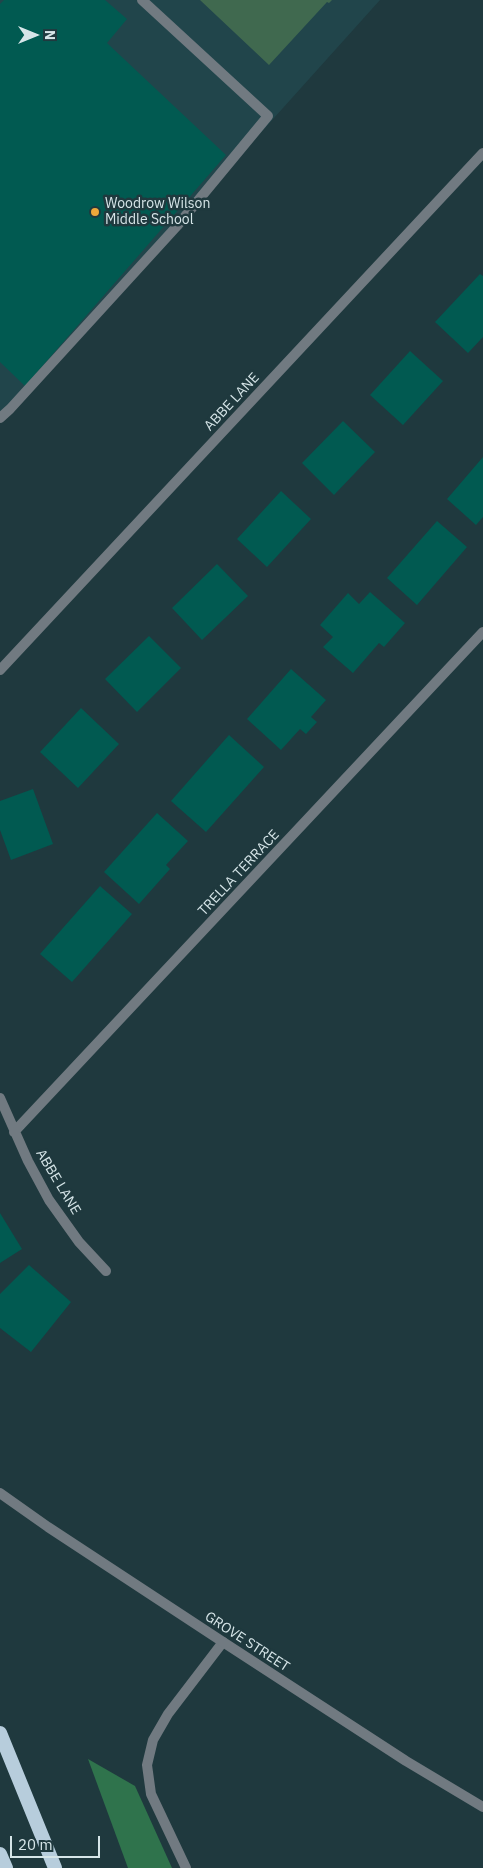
<!DOCTYPE html>
<html>
<head>
<meta charset="utf-8">
<style>
  body { margin:0 }
  #map { position:relative; width:483px; height:1868px; overflow:hidden; background:#1f393e; font-family:"IBM Plex Sans",sans-serif }
  canvas { display:block }
  .north { position:absolute; left:10px; top:10px; width:50px; height:50px; -webkit-text-stroke:4px #1f393e; paint-order:stroke; rotate:90deg; font-size:14px; font-weight:700; line-height:20px; text-align:center; color:#d6e5e8 }
  .north::after { content:''; display:block; margin:auto; width:18px; height:22px; background:#d6e5e8; clip-path:polygon(50% 0,100% 100%,50% 72%,0 100%) }
  .scale { position:absolute; left:10px; top:1836px; width:90px; height:22px; box-sizing:border-box; border:2px solid #d6e5e8; border-top:0; padding-left:6px; font-size:15px; line-height:18px; white-space:nowrap; color:#d6e5e8; -webkit-text-stroke:4px #1f393e; paint-order:stroke }
</style>
</head>
<body>
<div id="map">
<canvas width="483" height="1868"></canvas>
<div class="north">N</div>
<div class="scale">20 m</div>
</div>
<script>
const ctx = document.querySelector('canvas').getContext('2d');
ctx.lineJoin = 'round';
function fill(path, color) { ctx.fillStyle = color; ctx.fill(path, 'evenodd'); }
const poly = rows => new Path2D(rows.map(r => 'M' + r).join(''));
function trace(path, color, width, dash) { ctx.strokeStyle = color; ctx.lineWidth = width; ctx.lineCap = dash ? 'butt' : 'round'; ctx.setLineDash(dash || []); ctx.stroke(path); }
function write(font, color, halo, rows, align = 'center') {
  ctx.font = font + ' "IBM Plex Sans",sans-serif'; ctx.lineWidth = 5; ctx.setLineDash([]); ctx.textBaseline = 'middle'; ctx.strokeStyle = halo; ctx.fillStyle = color; for (const [text, x, y, turn = 0] of rows) {
    ctx.save(); ctx.translate(x, y); ctx.rotate((+turn || 0) * Math.PI / 180); ctx.textAlign = isNaN(turn) ? turn : align; if (halo) ctx.strokeText(text, 0, 0); ctx.fillText(text, 0, 0); ctx.restore();
  }
}
fill(poly([
  [0,0,380,0,0,423]
]), '#21454b');
fill(poly([
  [200,0,332,0,329,3,327,2,269,65]
]), '#40694f');
fill(poly([
  [88,1759,135,1786,172,1868,128,1868]
]), '#2f734c');
fill(poly([
  [4,0,105,0,127,19,107,43,226,155,25,386,0,362,0,4],
  [480,274,483,276,483,337,468,353,435,322],
  [410,351,443,381,403,425,370,395],
  [343,421,375,452,334,495,302,463],
  [483,457,483,517,476,525,447,499],
  [281,491,311,519,267,567,237,539],
  [437,521,467,547,417,605,387,578],
  [217,564,248,596,202,640,172,608],
  [370,592,405,623,384,647,379,643,353,673,323,647,333,637,320,625,348,593,359,604],
  [149,636,181,668,137,712,105,679],
  [291,669,326,700,311,717,317,722,306,734,300,729,281,750,247,719],
  [81,708,119,744,78,788,40,752],
  [229,735,264,767,206,832,171,801],
  [33,789,53,844,11,860,0,830,0,801],
  [157,813,188,841,166,865,170,869,139,904,104,872],
  [100,886,132,914,72,982,40,954],
  [0,1213,22,1249,0,1263],
  [29,1265,71,1302,31,1352,0,1328,0,1294]
]), '#015a51');
trace(poly([
  [0,418,10,409,177,226,268,116,142,0],
  [186,1868,151,1794,147,1765,153,1740,168,1714,223,1642]
]), '#717a81', 10);
trace(poly([
  [0,670,483,153],
  [0,1098,28,1161,49,1200,79,1242,106,1271],
  [14,1132,483,632]
]), '#717a81', 10);
trace(poly([
  [0,1493,48,1527,223,1642,406,1761,483,1807]
]), '#717a81', 10);
trace(poly([
  [0,1733,55,1868],
  [0,1854,6,1868]
]), '#b7cddc', 14);
for (const [x, y, r, color] of [
  [95,212,5,"#eda83b"]
]) { const dot = new Path2D(); dot.arc(x, y, r, 0, 2 * Math.PI); ctx.fillStyle = color; ctx.fill(dot); trace(dot, '#1f393e', 2); }
write('14px', '#d6e5e8', '#1f393e', [
  ["Woodrow Wilson",105,204],
  ["Middle School",105,220]
], 'left');
write('14px', '#d6e5e8', '#1f393e', [
  ["ABBE LANE",232,402,-47],
  ["TRELLA TERRACE",239,873,-47],
  ["ABBE LANE",58,1182,59],
  ["GROVE STREET",247,1642,33]
]);
</script>
</body>
</html>
